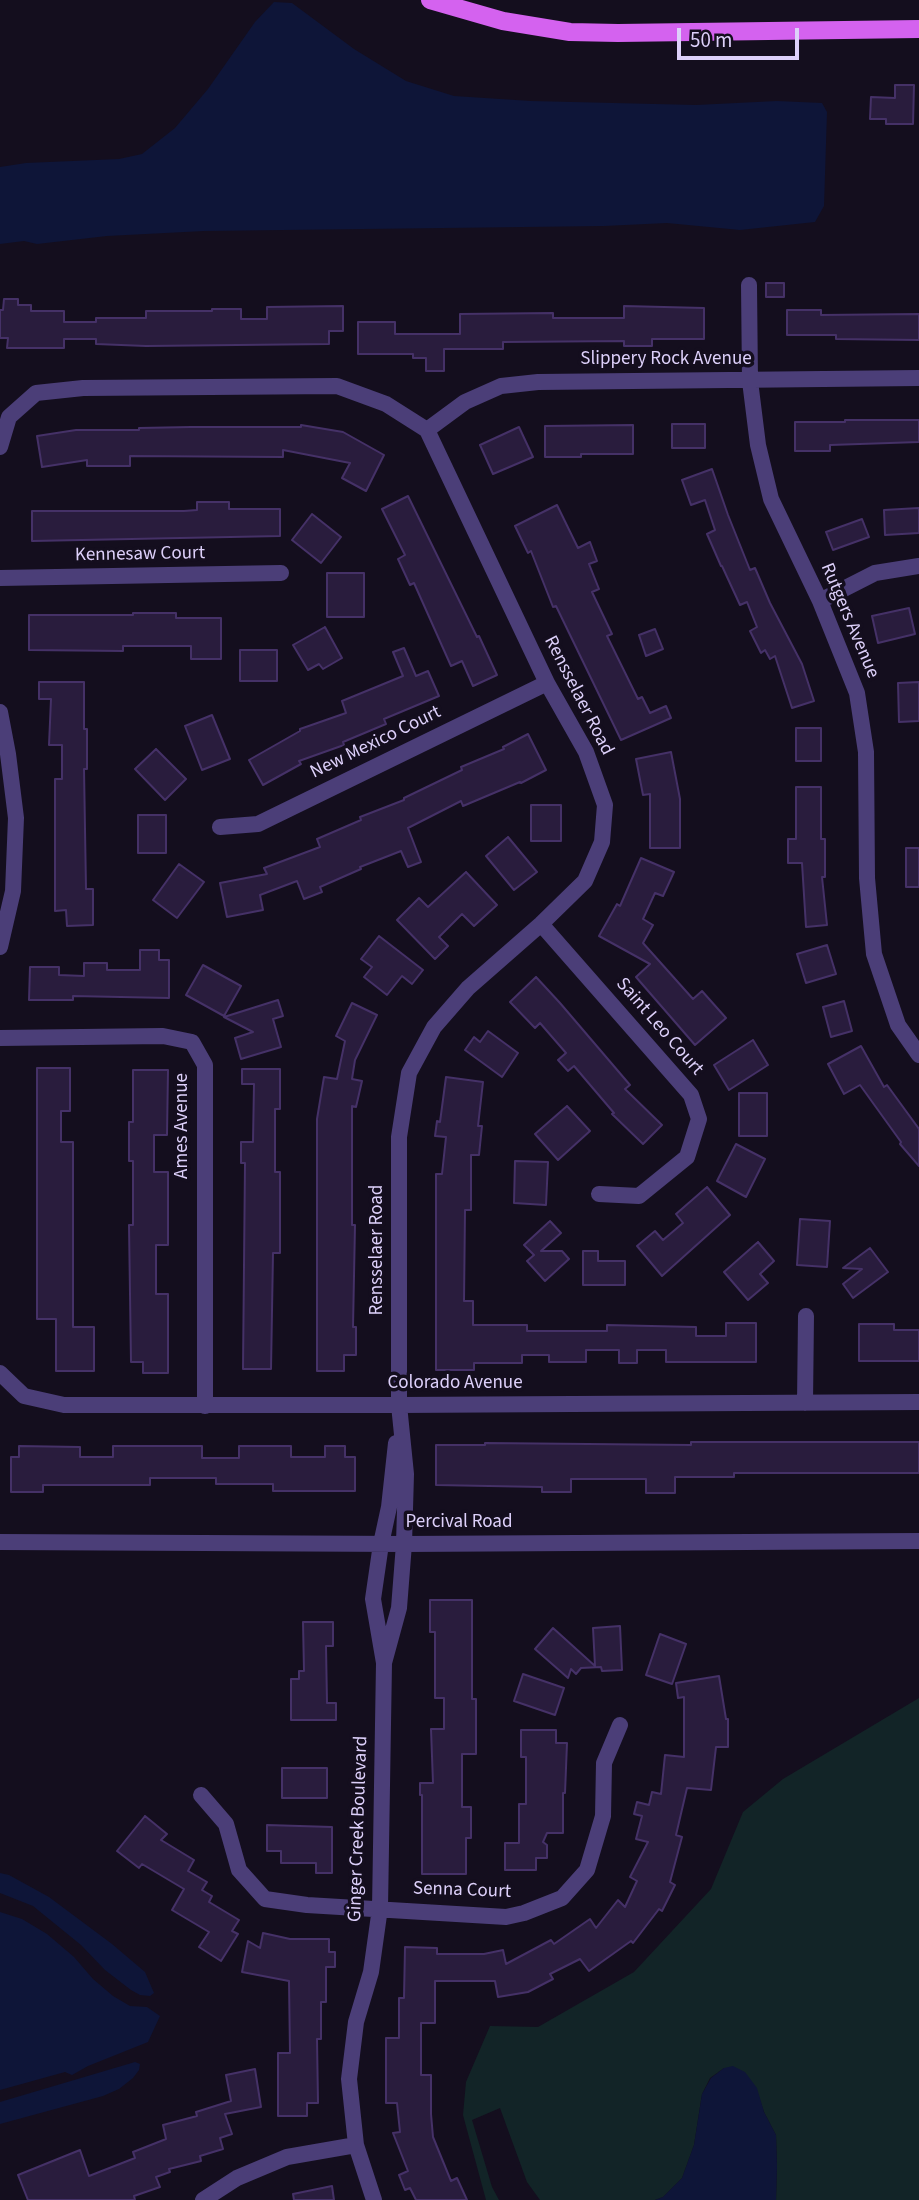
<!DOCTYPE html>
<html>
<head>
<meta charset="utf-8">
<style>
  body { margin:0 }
  #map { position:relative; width:919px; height:2200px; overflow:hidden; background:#140e1e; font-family:"Source Sans 3",sans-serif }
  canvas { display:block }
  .scale { position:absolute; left:677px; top:28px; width:122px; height:32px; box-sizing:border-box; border:4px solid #ddd0fa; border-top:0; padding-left:9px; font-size:21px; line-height:24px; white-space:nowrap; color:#ddd0fa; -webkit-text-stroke:5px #140e1e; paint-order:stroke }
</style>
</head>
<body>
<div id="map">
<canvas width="919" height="2200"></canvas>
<div class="scale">50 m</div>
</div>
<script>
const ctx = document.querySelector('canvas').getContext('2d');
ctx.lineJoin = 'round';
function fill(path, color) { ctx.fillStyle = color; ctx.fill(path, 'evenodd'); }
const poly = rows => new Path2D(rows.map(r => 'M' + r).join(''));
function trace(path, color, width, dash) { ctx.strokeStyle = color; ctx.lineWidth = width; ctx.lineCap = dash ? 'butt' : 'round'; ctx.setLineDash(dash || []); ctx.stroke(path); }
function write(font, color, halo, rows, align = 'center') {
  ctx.font = font + ' "Source Sans 3",sans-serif'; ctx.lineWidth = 7; ctx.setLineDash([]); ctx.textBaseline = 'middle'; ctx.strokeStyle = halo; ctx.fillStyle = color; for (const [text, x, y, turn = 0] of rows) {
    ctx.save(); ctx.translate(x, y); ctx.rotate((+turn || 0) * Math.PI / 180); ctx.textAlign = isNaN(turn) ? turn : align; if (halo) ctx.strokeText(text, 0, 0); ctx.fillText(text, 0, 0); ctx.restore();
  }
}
fill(poly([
  [919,1698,919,2200,776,2200,777,2166,776,2135,764,2112,756,2088,724,2068,710,2078,702,2094,694,2145,682,2178,663,2197,655,2200,540,2200,527,2182,500,2108,472,2120,492,2187,499,2200,486,2200,463,2115,466,2082,490,2026,538,2027,634,1972,711,1889,743,1812,783,1779]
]), '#122427');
fill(poly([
  [274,2,292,3,354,49,406,81,454,96,531,101,696,105,777,101,822,103,827,112,824,206,815,222,740,230,667,223,604,226,204,231,107,236,37,244,24,241,0,244,0,167,26,163,119,159,142,154,175,128,208,89,255,22],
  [0,1873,9,1875,49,1897,112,1944,145,1972,154,1993,150,1996,140,1995,131,1990,105,1970,81,1945,33,1906,0,1893],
  [0,1912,22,1919,47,1934,74,1957,93,1979,113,1996,130,2006,147,2007,160,2016,148,2042,88,2066,72,2075,65,2072,0,2090],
  [135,2062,140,2064,139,2070,133,2078,119,2089,103,2096,0,2124,0,2102],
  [733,2066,745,2072,757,2088,764,2112,776,2135,777,2166,776,2200,655,2200,663,2197,682,2178,694,2145,702,2094,711,2078,724,2068]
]), '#0e1538');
const building = poly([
  [895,85,914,85,913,124,886,124,886,119,870,119,871,97,895,98,895,85],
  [766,283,784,283,784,297,766,297,766,283],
  [4,299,18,299,18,305,31,305,31,311,64,311,64,322,96,322,96,318,146,318,146,311,212,311,212,309,241,309,241,319,267,319,267,307,343,306,343,331,329,331,329,344,146,346,96,344,96,339,64,339,64,348,7,348,8,338,0,338,0,310,3,310,4,299],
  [624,306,704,308,704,339,652,339,652,346,624,346,624,341,503,342,503,349,444,349,444,371,426,371,426,358,413,358,413,354,358,354,358,322,395,322,395,334,460,334,460,314,553,313,553,318,624,318,624,306],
  [787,310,821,310,821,315,919,314,919,340,836,339,836,335,787,335,787,310],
  [845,420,919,420,919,442,830,445,830,451,795,451,795,422,845,422,845,420],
  [672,424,705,424,705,448,672,448,672,424],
  [301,425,343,432,384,455,366,491,342,478,350,463,283,450,283,457,130,456,130,466,87,466,87,460,42,467,37,436,76,430,139,430,139,428,191,427,301,427,301,425],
  [633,425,633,454,581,454,581,457,545,457,545,426,633,425],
  [519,427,533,457,493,474,480,445,519,427],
  [712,469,728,515,750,570,755,568,770,603,802,664,814,701,792,708,775,656,770,659,765,650,761,653,750,631,757,627,747,602,740,605,722,566,721,566,707,534,715,530,705,500,691,505,682,480,712,469],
  [408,496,477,637,479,636,497,675,473,686,462,661,451,666,414,583,410,585,398,559,405,555,382,509,408,496],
  [197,502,229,502,229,509,280,509,280,536,32,541,32,511,184,511,197,510,197,502],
  [557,505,578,548,590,542,597,561,589,564,599,589,592,592,612,634,607,636,638,699,642,697,650,713,666,706,671,718,621,740,556,606,553,607,531,551,528,553,515,526,557,505],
  [919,508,919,533,885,535,884,510,919,508],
  [312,514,341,537,321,563,292,540,312,514],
  [862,519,869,537,833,550,826,532,862,519],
  [327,573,364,573,364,617,327,617,327,573],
  [909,608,915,634,878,643,872,616,909,608],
  [133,613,176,613,176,618,221,618,221,659,191,659,191,646,123,646,123,651,29,650,29,615,133,615,133,613],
  [325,627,342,658,323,669,319,664,308,670,293,645,325,627],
  [655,629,663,649,646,656,639,635,655,629],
  [404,648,416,676,428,671,439,696,384,719,386,724,343,742,344,745,299,761,301,764,263,785,249,760,300,731,300,729,346,713,342,701,403,676,393,652,404,648],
  [240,650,277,650,277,681,240,681,240,650],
  [39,682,84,682,84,729,87,729,87,769,84,769,86,889,93,889,93,925,67,926,66,910,55,911,55,779,62,779,62,745,49,745,51,699,39,699,39,682],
  [919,682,919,721,899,722,898,683,919,682],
  [212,715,230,759,202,770,185,726,212,715],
  [796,728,821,728,821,761,796,761,796,728],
  [528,734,546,770,521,783,520,782,463,806,461,801,408,828,421,862,408,867,401,851,360,867,361,869,320,887,322,892,304,899,297,881,260,895,263,910,227,917,220,883,267,874,264,868,320,847,317,839,361,820,360,817,404,800,404,798,462,770,461,767,504,749,503,747,528,734],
  [156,749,186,779,165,800,135,769,156,749],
  [671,752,680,799,680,848,650,848,650,794,643,795,636,759,671,752],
  [796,787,821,787,821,839,825,839,825,877,822,877,827,925,806,927,802,863,788,863,788,839,796,839,796,787],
  [531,805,561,805,561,841,531,841,531,805],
  [138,815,166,815,166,853,138,853,138,815],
  [508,837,537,872,514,890,486,856,508,837],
  [906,848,919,848,919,887,906,887,906,848],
  [641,858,674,872,663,896,655,893,643,919,653,925,643,943,693,999,702,991,726,1018,695,1045,636,977,650,964,599,936,617,904,620,906,641,858],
  [179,864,204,882,177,918,153,900,179,864],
  [466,872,497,905,474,926,462,914,439,937,448,946,435,959,397,920,419,898,428,907,466,872],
  [379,936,423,970,412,984,402,976,387,995,364,977,372,967,361,959,379,936],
  [827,945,836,974,806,983,797,954,827,945],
  [140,950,159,950,159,960,169,960,169,998,73,996,73,1000,29,1000,30,967,59,967,59,975,84,976,84,963,107,963,107,970,140,970,140,950],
  [203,965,241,986,224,1016,186,995,203,965],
  [536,977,560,1003,630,1085,625,1089,662,1125,643,1144,612,1114,614,1113,574,1066,568,1071,558,1060,566,1053,540,1023,535,1028,510,1002,536,977],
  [278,1000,283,1016,273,1019,281,1047,241,1059,235,1038,253,1032,224,1017,278,1000],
  [844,1001,852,1031,831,1037,823,1007,844,1001],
  [352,1003,377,1015,355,1060,352,1079,362,1081,356,1107,352,1106,352,1225,355,1225,353,1327,356,1327,356,1355,344,1355,344,1371,317,1371,317,1119,324,1077,337,1079,345,1041,336,1036,352,1003],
  [488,1031,518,1053,502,1077,465,1050,474,1037,480,1042,488,1031],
  [753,1040,768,1065,729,1090,714,1065,753,1040],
  [861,1046,884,1087,887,1085,919,1129,919,1166,900,1144,901,1142,860,1085,844,1094,828,1064,861,1046],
  [37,1068,70,1068,70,1111,61,1111,61,1142,73,1142,73,1327,94,1327,94,1371,56,1371,56,1319,37,1319,37,1068],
  [242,1069,280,1069,280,1109,275,1109,275,1172,280,1172,280,1253,273,1253,271,1369,243,1369,245,1163,241,1163,241,1142,253,1142,254,1084,242,1084,242,1069],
  [133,1070,168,1070,167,1135,154,1135,154,1172,168,1172,168,1245,156,1245,156,1294,168,1294,168,1373,143,1373,143,1362,131,1362,129,1225,133,1225,133,1161,129,1161,129,1122,133,1122,133,1070],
  [446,1077,483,1082,478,1126,482,1126,479,1155,471,1155,471,1210,465,1210,464,1301,473,1301,473,1325,527,1325,527,1331,607,1331,607,1325,696,1327,696,1336,726,1336,726,1323,756,1323,756,1362,666,1362,666,1350,637,1350,637,1363,619,1363,619,1350,586,1350,586,1362,549,1362,549,1355,522,1355,522,1363,474,1363,474,1370,436,1370,436,1174,442,1174,446,1137,435,1136,437,1121,440,1122,446,1077],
  [739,1093,767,1093,767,1136,739,1136,739,1093],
  [567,1106,590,1131,558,1160,535,1134,567,1106],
  [736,1144,765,1159,746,1197,717,1181,736,1144],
  [515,1161,548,1162,546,1205,514,1203,515,1161],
  [707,1187,730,1215,662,1276,637,1246,655,1231,663,1240,683,1223,676,1214,707,1187],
  [800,1219,830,1221,827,1267,797,1265,800,1219],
  [550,1221,561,1233,541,1251,562,1251,569,1259,545,1281,527,1261,534,1255,524,1245,550,1221],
  [758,1242,774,1261,760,1274,768,1283,748,1300,724,1272,758,1242],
  [870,1248,888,1272,853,1298,843,1284,862,1269,843,1268,870,1248],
  [583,1251,598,1251,598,1261,625,1261,625,1285,583,1285,583,1251],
  [859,1324,894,1324,894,1330,919,1330,919,1361,859,1361,859,1324],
  [691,1442,919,1442,919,1473,734,1473,734,1477,675,1477,675,1493,646,1493,646,1479,571,1479,571,1492,542,1492,542,1487,436,1485,436,1445,485,1445,485,1443,691,1445,691,1442],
  [19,1446,80,1447,80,1457,113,1457,113,1446,202,1446,202,1458,239,1458,239,1446,291,1446,291,1457,325,1457,325,1446,345,1446,345,1457,355,1457,355,1491,273,1491,273,1484,216,1484,216,1478,150,1478,150,1485,43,1485,43,1492,11,1492,11,1457,19,1457,19,1446],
  [430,1600,472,1600,472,1699,476,1699,476,1754,462,1754,462,1807,471,1807,471,1838,466,1838,466,1874,422,1874,422,1795,420,1795,420,1783,433,1783,431,1729,444,1729,444,1698,435,1698,435,1632,430,1632,430,1600],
  [303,1622,333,1622,333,1646,326,1646,327,1703,336,1703,336,1720,291,1720,291,1679,299,1679,299,1671,304,1671,303,1622],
  [620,1626,622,1670,602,1671,601,1667,581,1668,576,1674,571,1669,568,1678,535,1649,553,1628,595,1666,593,1628,620,1626],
  [660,1634,686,1644,672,1684,646,1675,660,1634],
  [523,1674,564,1688,555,1715,514,1701,523,1674],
  [719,1676,726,1719,728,1719,728,1747,716,1747,711,1790,687,1788,676,1835,682,1837,670,1882,675,1885,662,1911,659,1909,633,1943,631,1941,589,1971,580,1959,550,1974,553,1979,528,1992,498,1997,495,1981,435,1981,435,2023,421,2023,421,2075,431,2075,431,2114,433,2137,451,2181,457,2178,467,2200,416,2200,410,2188,405,2190,399,2175,408,2171,393,2133,400,2132,397,2103,386,2103,386,2038,399,2038,399,1998,404,1998,405,1947,437,1948,437,1954,484,1954,503,1950,506,1964,551,1940,554,1944,590,1919,596,1928,618,1900,625,1907,637,1881,630,1877,648,1842,636,1839,642,1816,634,1814,637,1802,649,1805,652,1792,661,1794,665,1755,684,1757,684,1697,678,1698,676,1683,719,1676],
  [521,1730,556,1730,556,1743,567,1743,565,1793,563,1793,563,1833,547,1833,543,1842,547,1845,547,1858,536,1858,536,1870,505,1870,505,1843,519,1843,519,1804,526,1804,526,1757,521,1757,521,1730],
  [282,1768,327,1768,327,1798,282,1798,282,1768],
  [145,1816,167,1834,161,1840,194,1860,188,1871,207,1882,202,1890,212,1896,209,1902,239,1920,232,1931,238,1934,221,1961,199,1947,209,1932,172,1910,184,1889,142,1864,139,1868,117,1851,145,1816],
  [267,1825,332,1827,332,1873,316,1873,316,1863,281,1863,281,1851,267,1851,267,1825],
  [263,1933,290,1939,329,1939,329,1952,335,1952,335,1967,326,1967,326,2002,321,2002,321,2039,317,2039,318,2103,307,2103,307,2116,278,2116,278,2053,290,2053,289,1981,242,1972,248,1941,260,1948,263,1933],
  [255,2069,261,2107,225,2114,232,2134,220,2138,223,2149,200,2156,201,2161,169,2169,170,2172,156,2177,160,2187,134,2196,135,2200,28,2200,18,2175,80,2150,89,2176,135,2158,133,2152,166,2139,163,2125,197,2116,196,2112,231,2101,226,2075,255,2069],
  [332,2186,334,2200,294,2200,293,2194,332,2186]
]);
fill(building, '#291c3d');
trace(building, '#453167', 2);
trace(poly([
  [749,285,750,381,758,445,771,499,820,601,857,693,866,752,867,878,874,954,898,1025,919,1055],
  [427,430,465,402,501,386,538,382,919,378],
  [0,447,9,417,36,393,83,388,337,386,386,404,427,430,547,683,586,752,605,805,602,842,585,881,541,924,468,988,434,1027,409,1073,399,1137,399,1405,406,1474,404,1544,399,1608,384,1663],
  [0,578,281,573],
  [820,601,875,573,919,566],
  [0,712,8,754,16,818,13,891,0,947],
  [220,827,258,824,547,683],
  [541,924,691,1095,699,1119,687,1157,639,1196,599,1194],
  [0,1038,163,1036,192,1042,205,1065,205,1406],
  [0,1373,24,1396,64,1405,399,1405,919,1402],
  [805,1403,806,1316],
  [0,1542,404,1544,919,1541],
  [201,1795,226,1824,239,1870,265,1899,307,1905,506,1917,524,1913,562,1898,587,1870,603,1816,604,1763,620,1725],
  [203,2200,237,2178,287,2157,356,2145],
  [374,2200,356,2145,349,2079,356,2022,371,1972,380,1908,384,1663,373,1599,381,1544,389,1507,396,1443]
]), '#4b3e78', 16);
trace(poly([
  [430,0,503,21,570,32,618,33,919,29]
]), '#d462ef', 18);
write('19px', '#ddd0fa', '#140e1e', [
  ["Slippery Rock Avenue",666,360],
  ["Kennesaw Court",140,555,-1],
  ["Rutgers Avenue",849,621,67],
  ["Rensselaer Road",578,696,63],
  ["New Mexico Court",376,743,-26],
  ["Saint Leo Court",659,1027,49],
  ["Ames Avenue",183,1126,-90],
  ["Rensselaer Road",378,1250,-90],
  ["Colorado Avenue",455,1384],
  ["Percival Road",459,1523],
  ["Ginger Creek Boulevard",359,1829,-88],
  ["Senna Court",462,1891,2]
]);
</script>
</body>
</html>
